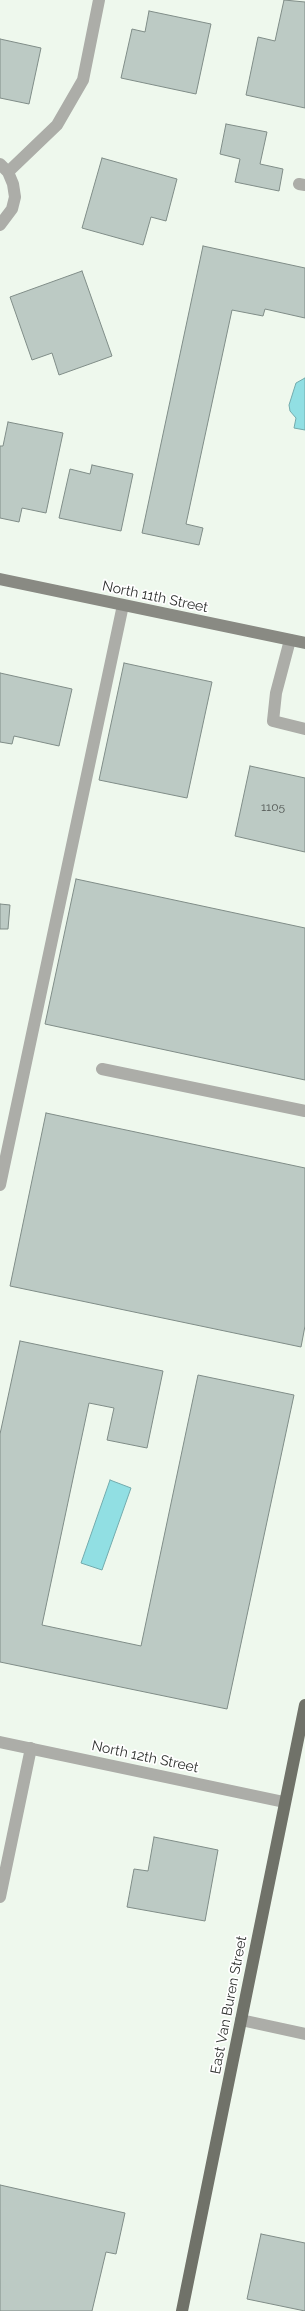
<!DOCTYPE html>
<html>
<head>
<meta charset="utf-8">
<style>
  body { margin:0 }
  canvas { display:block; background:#eef8ed }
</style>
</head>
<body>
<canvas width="305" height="2311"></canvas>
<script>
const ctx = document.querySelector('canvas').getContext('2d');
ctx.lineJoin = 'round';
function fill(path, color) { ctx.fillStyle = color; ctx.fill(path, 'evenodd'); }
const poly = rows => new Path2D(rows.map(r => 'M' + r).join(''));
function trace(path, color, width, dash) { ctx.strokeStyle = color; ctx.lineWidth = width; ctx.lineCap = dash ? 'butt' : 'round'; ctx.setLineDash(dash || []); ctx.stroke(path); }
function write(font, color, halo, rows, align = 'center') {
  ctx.font = font + ' Raleway,sans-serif'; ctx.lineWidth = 3.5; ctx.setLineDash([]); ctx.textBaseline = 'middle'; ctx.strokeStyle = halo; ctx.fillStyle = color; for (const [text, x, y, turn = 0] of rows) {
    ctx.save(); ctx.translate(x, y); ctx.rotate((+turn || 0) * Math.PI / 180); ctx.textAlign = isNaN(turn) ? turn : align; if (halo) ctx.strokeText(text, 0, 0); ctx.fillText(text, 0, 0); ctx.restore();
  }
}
const water = poly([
  [305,378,305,430,294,428,296,418,290,411,289,405,296,383,305,378],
  [110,1480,131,1488,102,1570,81,1563,110,1480]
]);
fill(water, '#91dfe3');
trace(water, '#73abad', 1);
const building = poly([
  [284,0,305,2,305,108,246,95,258,37,275,41,284,0],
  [149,11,211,24,196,94,121,78,132,29,145,32,149,11],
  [0,39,41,48,29,104,0,98,0,39],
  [226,124,267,132,260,164,283,169,279,191,235,182,240,159,220,154,226,124],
  [102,158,177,179,166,221,151,217,143,245,82,228,102,158],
  [203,246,305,268,305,318,265,309,263,316,232,310,186,524,203,528,199,545,142,533,203,246],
  [82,271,112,356,59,375,52,353,32,360,10,297,82,271],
  [8,422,63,433,46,513,22,508,19,522,0,518,0,446,3,446,8,422],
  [92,465,133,474,121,531,59,518,70,469,90,474,92,465],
  [124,663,212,682,187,798,99,780,124,663],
  [0,673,72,689,59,746,14,736,12,744,0,742,0,673],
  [250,766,305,778,305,852,235,836,250,766],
  [76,879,305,928,305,1080,45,1024,76,879],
  [0,904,10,905,8,929,0,929,0,904],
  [46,1113,305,1168,305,1326,301,1347,10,1286,46,1113],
  [20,1341,163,1371,147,1448,107,1440,114,1408,89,1403,42,1625,141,1646,198,1375,294,1395,227,1709,0,1662,0,1434,20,1341],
  [154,1837,218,1850,205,1921,127,1907,134,1869,148,1871,154,1837],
  [0,2185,125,2213,116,2254,106,2252,92,2311,0,2311,0,2185],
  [261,2234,305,2243,305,2311,247,2299,261,2234]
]);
fill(building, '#bccac4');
trace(building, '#808d88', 1);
trace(poly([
  [299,184,305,185],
  [290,640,276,693,273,721,305,729],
  [102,1069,305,1111],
  [0,1185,123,605],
  [0,1897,31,1748]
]), '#acada8', 12);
trace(poly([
  [0,164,8,172,13,184,15,197,12,209,0,225],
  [8,172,57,125,83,80,99,0],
  [0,1742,284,1802],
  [241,2020,305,2034]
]), '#acada8', 12);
trace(poly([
  [0,579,305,643]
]), '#898a83', 12);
trace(poly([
  [182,2311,305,1705]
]), '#707269', 12);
write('12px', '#525754', null, [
  ["1105",273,807]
]);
write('14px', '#2e312e', '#fff', [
  ["North 11th Street",155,597,12],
  ["North 12th Street",145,1757,12],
  ["East Van Buren Street",229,2005,-79]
]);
</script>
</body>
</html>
